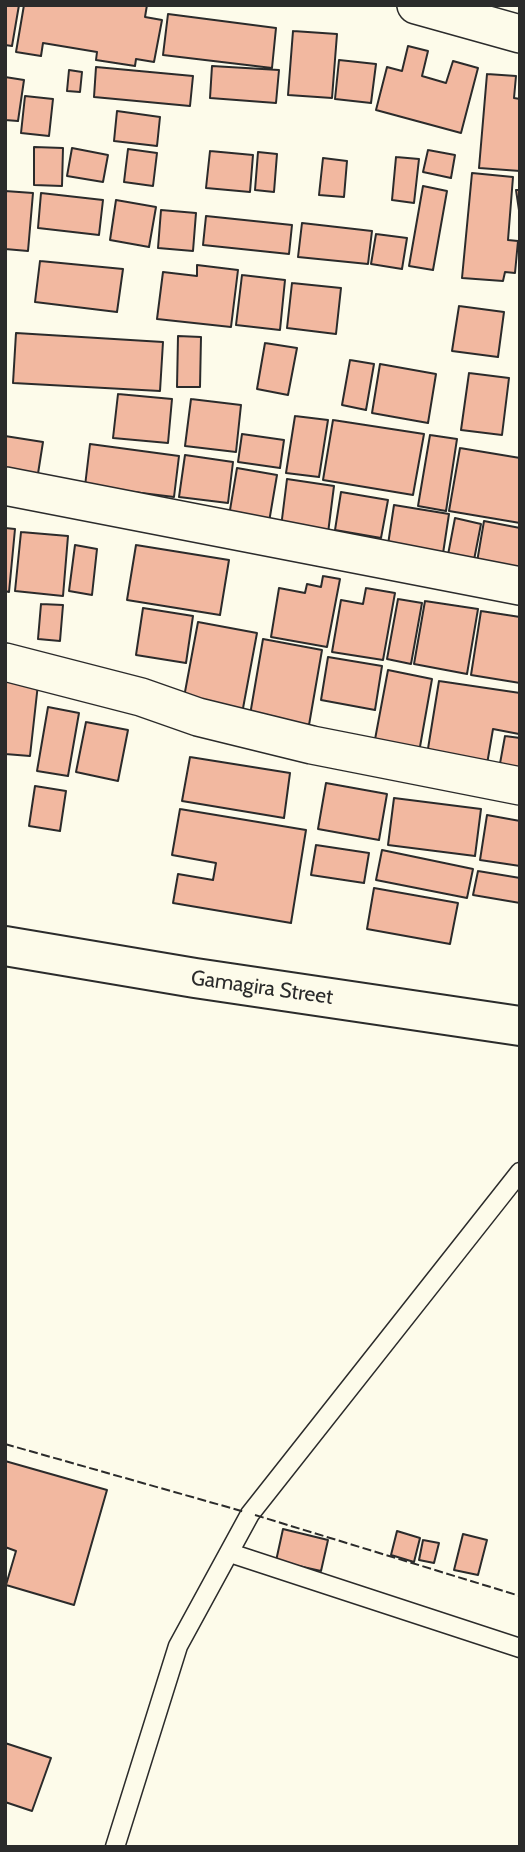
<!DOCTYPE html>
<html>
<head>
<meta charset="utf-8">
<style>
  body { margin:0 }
  #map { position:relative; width:525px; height:1852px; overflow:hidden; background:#fdfbea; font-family:Cabin,sans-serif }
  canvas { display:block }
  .frame { position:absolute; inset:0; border:7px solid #2b2b2b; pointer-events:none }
</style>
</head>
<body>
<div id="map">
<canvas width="525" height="1852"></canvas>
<div class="frame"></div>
</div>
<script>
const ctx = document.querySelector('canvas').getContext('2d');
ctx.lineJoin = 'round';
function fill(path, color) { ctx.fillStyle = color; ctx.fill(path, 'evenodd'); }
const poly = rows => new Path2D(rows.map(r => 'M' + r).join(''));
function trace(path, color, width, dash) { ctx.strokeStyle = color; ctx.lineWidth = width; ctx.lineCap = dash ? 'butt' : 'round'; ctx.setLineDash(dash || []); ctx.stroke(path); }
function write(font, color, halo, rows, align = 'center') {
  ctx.font = font + ' Cabin,sans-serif'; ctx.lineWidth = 5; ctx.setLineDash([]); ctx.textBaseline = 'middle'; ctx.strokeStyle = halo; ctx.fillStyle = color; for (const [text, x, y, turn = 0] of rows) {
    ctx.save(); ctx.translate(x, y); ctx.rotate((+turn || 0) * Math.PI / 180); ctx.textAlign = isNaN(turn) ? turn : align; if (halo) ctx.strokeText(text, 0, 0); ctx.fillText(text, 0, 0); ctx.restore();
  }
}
const building = poly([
  [5,5,19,5,12,46,5,45,5,5],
  [24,5,147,5,145,17,162,20,154,62,136,59,135,66,96,60,97,52,43,43,41,56,16,52,24,5],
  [168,14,276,28,272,68,163,55,168,14],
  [293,31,337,34,332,98,288,95,293,31],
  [408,46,428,51,422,76,446,83,453,61,478,68,461,133,376,110,387,67,402,71,408,46],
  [339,60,376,64,371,103,335,99,339,60],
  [212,66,279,70,276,103,210,98,212,66],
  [96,67,193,76,190,106,94,97,96,67],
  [69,70,82,72,80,92,67,91,69,70],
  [487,74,516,76,514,98,520,99,520,171,479,168,487,74],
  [5,77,24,80,18,121,5,120,5,77],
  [25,96,53,99,49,136,21,133,25,96],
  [117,111,160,117,157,146,114,141,117,111],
  [34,147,63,148,62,186,34,185,34,147],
  [72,148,108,155,103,182,67,176,72,148],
  [128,149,157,153,153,186,124,182,128,149],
  [428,150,455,155,451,178,423,172,428,150],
  [210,151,253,155,250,192,206,188,210,151],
  [258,152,277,154,274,192,255,190,258,152],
  [396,157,419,159,414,203,392,200,396,157],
  [323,158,347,161,344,197,319,195,323,158],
  [472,173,513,177,508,240,518,241,515,273,505,272,503,281,462,278,472,173],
  [423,186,447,191,433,270,409,266,423,186],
  [516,190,520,190,520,217,516,190],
  [5,191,33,193,28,251,5,249,5,191],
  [41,193,103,200,99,235,38,228,41,193],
  [116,200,156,207,149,247,110,240,116,200],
  [161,210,196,213,193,251,158,248,161,210],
  [206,216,292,225,289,254,203,245,206,216],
  [302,223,372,231,368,264,298,257,302,223],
  [376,234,407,238,402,269,371,264,376,234],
  [40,261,123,269,117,312,35,302,40,261],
  [197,265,238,270,231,327,157,319,163,272,197,276,197,265],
  [242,275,285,280,280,330,236,325,242,275],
  [292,283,341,288,336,334,287,328,292,283],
  [459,306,504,312,498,357,452,351,459,306],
  [16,333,163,342,160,391,13,383,16,333],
  [178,336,201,337,200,387,177,387,178,336],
  [265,343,297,348,288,395,257,389,265,343],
  [350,360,374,364,366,410,342,405,350,360],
  [380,364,436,374,428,423,372,413,380,364],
  [469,373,509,378,502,435,461,430,469,373],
  [118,394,172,399,168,443,113,438,118,394],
  [191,399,241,405,236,452,185,446,191,399],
  [295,416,328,420,319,477,286,473,295,416],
  [333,420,424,434,413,495,323,480,333,420],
  [242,434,284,440,280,468,238,462,242,434],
  [430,435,457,439,446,511,418,506,430,435],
  [5,436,43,442,37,480,5,475,5,436],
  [90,444,179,456,174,497,85,486,90,444],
  [460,448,520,458,520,523,449,511,460,448],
  [185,455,233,462,228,503,179,497,185,455],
  [237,468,277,475,269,522,229,516,237,468],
  [287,479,334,486,328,533,281,527,287,479],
  [341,492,388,500,381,538,335,530,341,492],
  [394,505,449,514,442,560,387,551,394,505],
  [455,518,481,524,473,565,447,560,455,518],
  [484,521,520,528,520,570,477,562,484,521],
  [5,528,15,529,9,592,5,591,5,528],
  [21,532,68,536,63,596,15,591,21,532],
  [75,545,97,549,92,595,69,591,75,545],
  [136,545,229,560,220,615,127,600,136,545],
  [323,576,340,579,327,647,271,637,279,588,305,593,307,584,321,587,323,576],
  [366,588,395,593,383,660,332,652,341,600,363,604,366,588],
  [398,599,422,603,411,664,387,659,398,599],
  [425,601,478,609,467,674,414,664,425,601],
  [41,604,63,605,60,641,38,639,41,604],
  [143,608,193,616,186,663,136,655,143,608],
  [481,611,520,617,520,683,471,675,481,611],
  [198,622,257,633,241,719,182,708,198,622],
  [263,639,322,650,309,725,250,715,263,639],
  [328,657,382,666,375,710,321,700,328,657],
  [388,670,432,679,418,758,373,750,388,670],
  [5,681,38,684,30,756,5,754,5,681],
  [439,681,520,693,519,734,493,729,486,770,426,761,439,681],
  [48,707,79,713,68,776,37,771,48,707],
  [86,722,128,730,118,781,76,772,86,722],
  [505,736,520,738,520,773,499,769,505,736],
  [190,757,290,773,284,818,182,801,190,757],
  [326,783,387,794,379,840,318,829,326,783],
  [35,786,66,791,60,831,29,826,35,786],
  [394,798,481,809,475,856,388,845,394,798],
  [180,809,306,830,291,923,173,903,178,874,213,880,216,863,172,855,180,809],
  [487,815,520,821,520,866,480,860,487,815],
  [316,845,369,853,364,883,311,875,316,845],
  [382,850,473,869,467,898,376,880,382,850],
  [478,871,520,878,520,903,473,895,478,871],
  [374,888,458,903,450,944,367,929,374,888],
  [5,1461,107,1490,74,1605,6,1585,16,1551,5,1547,5,1461],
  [283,1529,328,1540,321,1571,276,1561,283,1529],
  [397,1531,420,1538,414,1562,391,1555,397,1531],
  [463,1534,487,1540,478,1575,454,1570,463,1534],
  [423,1540,439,1543,434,1563,419,1560,423,1540],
  [5,1743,51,1758,32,1811,5,1802,5,1743]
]);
fill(building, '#f2b8a0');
trace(building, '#2b2b2b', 2);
const lane = poly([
  [230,1553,520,1648],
  [115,1847,178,1646,250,1514,520,1172]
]);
const street = poly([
  [416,5,520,34],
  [5,486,520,586],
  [5,662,141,697,198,717,312,745,520,786]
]);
const secondary = poly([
  [5,946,195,978,520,1026]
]);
trace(lane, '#2b2b2b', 21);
trace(street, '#2b2b2b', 40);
trace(secondary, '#2b2b2b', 42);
trace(lane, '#fdfbea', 18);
trace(street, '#fdfbea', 37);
trace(secondary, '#fdfbea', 38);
trace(poly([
  [5,1444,245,1512],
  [255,1515,520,1596]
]), '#2b2b2b', 2, [9, 3.5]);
write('21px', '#2b2b2b', '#fdfbea', [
  ["Gamagira Street",262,988,8]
]);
</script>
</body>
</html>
